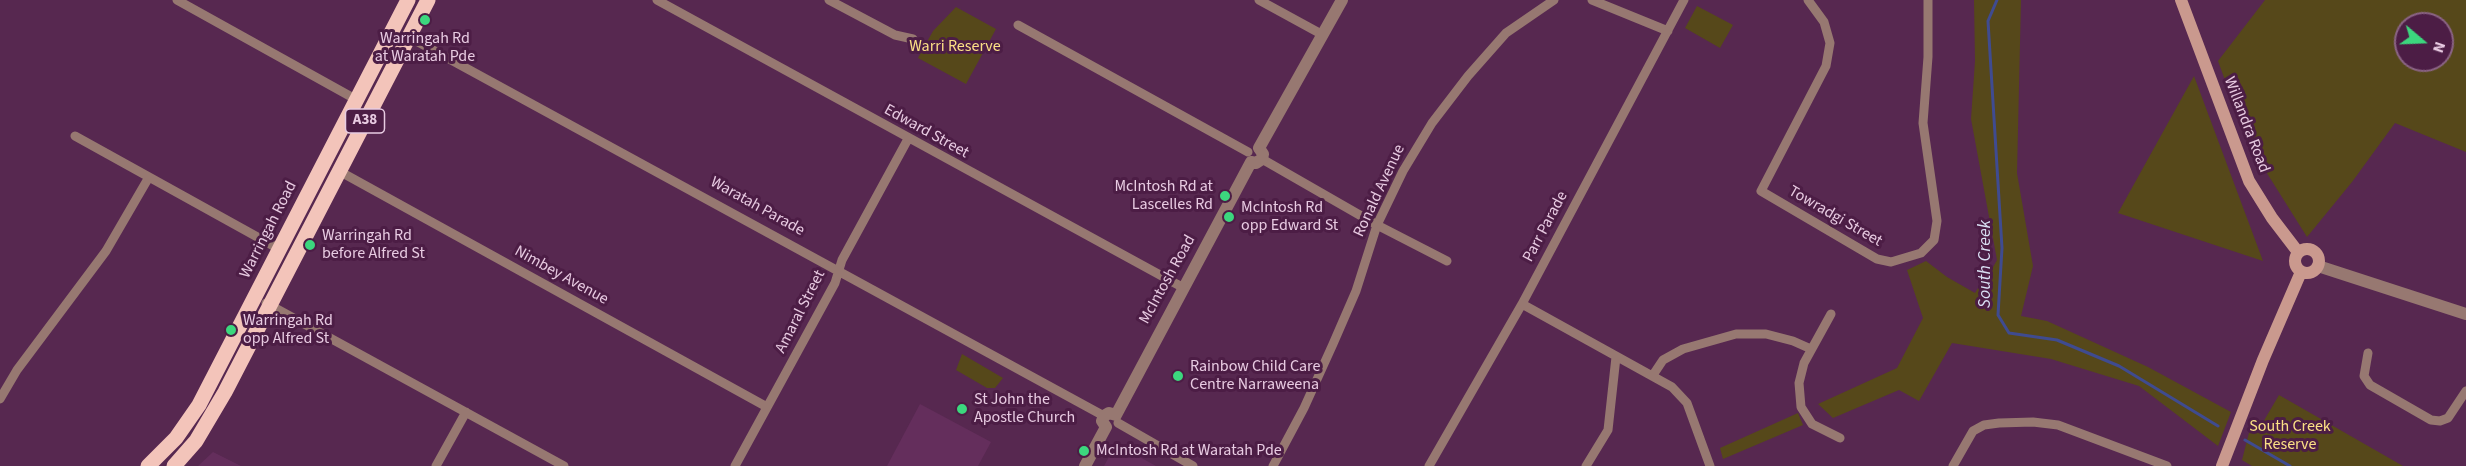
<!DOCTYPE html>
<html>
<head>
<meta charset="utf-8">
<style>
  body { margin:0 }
  #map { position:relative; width:2466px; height:466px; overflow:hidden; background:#572850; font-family:"Source Sans 3",sans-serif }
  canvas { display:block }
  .north { position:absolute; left:2394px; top:12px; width:60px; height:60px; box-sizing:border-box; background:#4c1d45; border:2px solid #8a6384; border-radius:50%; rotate:109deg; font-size:16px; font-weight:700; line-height:24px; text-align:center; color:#e8cbe2 }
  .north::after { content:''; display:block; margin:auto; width:21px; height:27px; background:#3cd77e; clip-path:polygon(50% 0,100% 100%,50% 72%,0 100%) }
</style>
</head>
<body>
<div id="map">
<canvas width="2466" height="466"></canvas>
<div class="north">N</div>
</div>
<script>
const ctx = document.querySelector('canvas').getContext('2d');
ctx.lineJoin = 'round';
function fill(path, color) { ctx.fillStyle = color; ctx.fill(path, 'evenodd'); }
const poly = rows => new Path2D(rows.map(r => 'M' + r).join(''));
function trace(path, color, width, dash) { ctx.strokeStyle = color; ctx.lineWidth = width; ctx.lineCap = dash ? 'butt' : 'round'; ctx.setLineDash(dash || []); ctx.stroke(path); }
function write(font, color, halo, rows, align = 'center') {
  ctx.font = font + ' "Source Sans 3",sans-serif'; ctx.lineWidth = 6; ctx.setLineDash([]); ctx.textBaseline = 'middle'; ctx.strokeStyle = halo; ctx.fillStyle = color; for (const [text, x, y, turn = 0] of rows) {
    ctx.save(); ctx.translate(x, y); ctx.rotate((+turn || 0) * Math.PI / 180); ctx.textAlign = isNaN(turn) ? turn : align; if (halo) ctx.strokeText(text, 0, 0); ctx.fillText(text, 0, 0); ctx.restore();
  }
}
fill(poly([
  [920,404,991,442,978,466,887,466],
  [1116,444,1156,466,1104,466],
  [213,452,241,466,198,466]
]), '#642e5c');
fill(poly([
  [1974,0,2021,0,2017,173,2033,266,2021,316,2047,321,2148,367,2231,412,2218,446,2139,386,2051,359,1952,343,1919,401,1899,390,1833,418,1818,404,1897,368,1923,318,1907,270,1926,261,1947,277,1975,293,1990,268,1992,269,1997,260,1971,119,1975,61],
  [2265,0,2466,0,2466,152,2395,123,2352,182,2307,237,2248,143,2218,61],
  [2406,24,2442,24,2442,60,2406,60],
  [1697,6,1733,25,1720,48,1685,28],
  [956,7,996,29,966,84,918,58,933,31],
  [2194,76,2263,261,2118,213],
  [962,354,1003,378,995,388,987,388,956,370],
  [2279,395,2403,466,2252,466,2242,460,2251,425,2259,429],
  [1798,413,1803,425,1723,459,1720,448]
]), '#56481a');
trace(poly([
  [1997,0,1988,21,2002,248,1998,315,2009,333,2057,340,2119,366,2218,426],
  [2245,440,2290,466]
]), '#3f4b90', 3);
trace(poly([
  [177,0,357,100],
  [657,0,1182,287],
  [829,0,895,35,913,39],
  [1259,0,1323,35],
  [1592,0,1668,31],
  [1808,0,1824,22,1830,43,1826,66,1761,191,1877,259,1891,262,1921,253,1934,240,1937,221,1923,123,1928,57,1928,0],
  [1018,25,1248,152],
  [409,37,1104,416],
  [75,136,279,249],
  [1262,159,1377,225,1447,261],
  [339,171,767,407],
  [266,303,564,466],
  [1522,304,1672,387,1687,403,1710,466],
  [1831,314,1804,363,1799,383,1801,407,1812,424,1840,438],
  [2368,353,2364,376,2370,385,2431,420,2440,421,2448,418,2466,391],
  [1653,375,1663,360,1683,349,1736,334,1766,334,1793,341,1811,349],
  [0,399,17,370,106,251,149,177],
  [1118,423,1193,466],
  [436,466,466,412],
  [735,466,835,283,842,260,908,139],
  [1273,466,1304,408,1333,344,1356,291,1377,225,1403,171,1432,123,1468,76,1506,33,1554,0],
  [1429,466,1522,304,1684,0],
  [1586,466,1608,430,1616,357],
  [1953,466,1973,431,1984,425,1999,423,2033,422,2058,425,2167,466]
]), '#977871', 9);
trace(poly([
  [1259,148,1342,0],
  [1251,162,1256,163,1262,159,1263,154,1259,148],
  [2318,266,2466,314],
  [1116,415,1251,162],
  [1106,427,1102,421,1104,416,1109,413,1116,415],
  [1085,466,1106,427]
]), '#977871', 12);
trace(poly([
  [2181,0,2249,181,2272,218,2298,252],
  '2295 261a12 12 0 1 1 24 0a12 12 0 1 1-24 0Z',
  [2222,466,2263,360,2301,272]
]), '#ca998e', 12);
trace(poly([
  [148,466,176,438,199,405,408,0],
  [174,466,196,441,225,392,428,0]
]), '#f3c4ba', 15);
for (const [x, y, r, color] of [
  [425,20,6,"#3cd77e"],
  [1225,196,6,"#3cd77e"],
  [1229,217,6,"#3cd77e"],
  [310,245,6,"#3cd77e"],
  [231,330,6,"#3cd77e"],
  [1178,376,6,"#3cd77e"],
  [962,409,6,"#3cd77e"],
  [1084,451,6,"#3cd77e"]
]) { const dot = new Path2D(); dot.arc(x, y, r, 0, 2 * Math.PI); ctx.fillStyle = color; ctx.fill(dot); trace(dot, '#4c1d45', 2); }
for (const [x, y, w] of [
  [365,121,39]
]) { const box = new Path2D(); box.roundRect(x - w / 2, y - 12, w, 24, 4.5); ctx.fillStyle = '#4c1d45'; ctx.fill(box); trace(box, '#e8cbe2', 1.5); }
write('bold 15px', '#e8cbe2', null, [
  ["A38",365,121]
]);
write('16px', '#e8cbe2', '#4c1d45', [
  ["Warringah Rd",425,39,"center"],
  ["at Waratah Pde",425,57,"center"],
  ["McIntosh Rd at",1213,187,"right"],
  ["Lascelles Rd",1213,205,"right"],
  ["McIntosh Rd",1241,208],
  ["opp Edward St",1241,226],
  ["Warringah Rd",322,236],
  ["before Alfred St",322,254],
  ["Warringah Rd",243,321],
  ["opp Alfred St",243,339],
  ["Rainbow Child Care",1190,367],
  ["Centre Narraweena",1190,385],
  ["St John the",974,400],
  ["Apostle Church",974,418],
  ["McIntosh Rd at Waratah Pde",1096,451]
], 'left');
write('16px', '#fbe085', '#4c1d45', [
  ["Warri Reserve",955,47],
  ["South Creek",2290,427],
  ["Reserve",2290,445]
]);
write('16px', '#e8cbe2', '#4c1d45', [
  ["Willandra Road",2246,125,69],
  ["Edward Street",926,132,29],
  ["Ronald Avenue",1380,191,-65],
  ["Waratah Parade",757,207,29],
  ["Towradgi Street",1835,217,30],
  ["Parr Parade",1546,227,-62],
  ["Warringah Road",269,230,-63],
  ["Nimbey Avenue",561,276,29],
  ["McIntosh Road",1168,280,-61],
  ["Amaral Street",801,312,-63]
]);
write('italic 18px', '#d9dff3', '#4c1d45', [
  ["South Creek",1986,264,-90]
]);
</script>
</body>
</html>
